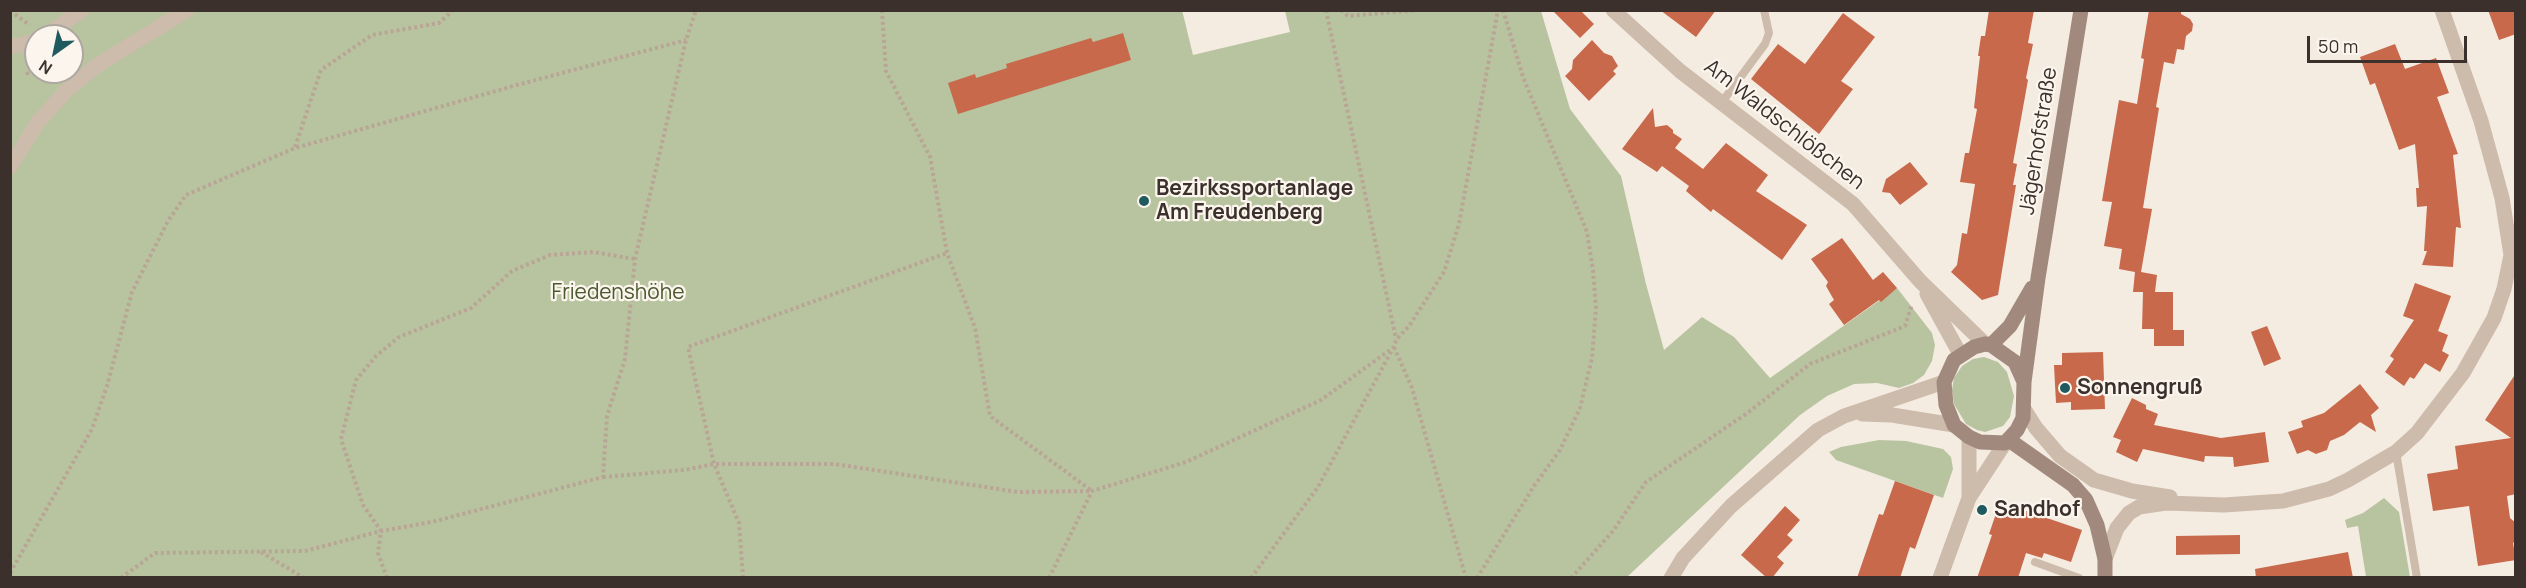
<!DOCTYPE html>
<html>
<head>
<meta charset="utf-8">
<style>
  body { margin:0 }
  #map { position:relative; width:2526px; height:588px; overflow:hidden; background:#f4ebe1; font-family:Manrope,sans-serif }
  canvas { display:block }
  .frame { position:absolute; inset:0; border:12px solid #3b302b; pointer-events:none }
  .north { position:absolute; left:24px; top:24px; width:60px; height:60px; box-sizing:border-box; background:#fbf5ee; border:2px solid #aea6a0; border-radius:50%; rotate:213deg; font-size:16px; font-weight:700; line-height:24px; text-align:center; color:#3b302b }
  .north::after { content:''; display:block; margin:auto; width:21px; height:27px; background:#1f5a5e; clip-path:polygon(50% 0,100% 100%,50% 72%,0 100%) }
  .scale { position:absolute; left:2307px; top:36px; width:160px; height:27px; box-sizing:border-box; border:3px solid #3b302b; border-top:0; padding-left:8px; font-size:18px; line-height:21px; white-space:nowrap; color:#3b302b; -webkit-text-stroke:4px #fbf5ee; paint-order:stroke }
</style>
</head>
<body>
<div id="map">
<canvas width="2526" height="588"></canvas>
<div class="frame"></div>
<div class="north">N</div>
<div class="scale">50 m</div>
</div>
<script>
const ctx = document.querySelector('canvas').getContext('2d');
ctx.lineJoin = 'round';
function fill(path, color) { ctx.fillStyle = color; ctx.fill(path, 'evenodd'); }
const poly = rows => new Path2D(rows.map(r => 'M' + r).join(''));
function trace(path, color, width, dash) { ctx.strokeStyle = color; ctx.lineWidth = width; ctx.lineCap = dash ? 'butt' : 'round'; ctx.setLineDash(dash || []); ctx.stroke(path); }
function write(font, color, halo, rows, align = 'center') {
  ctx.font = font + ' Manrope,sans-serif'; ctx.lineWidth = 4.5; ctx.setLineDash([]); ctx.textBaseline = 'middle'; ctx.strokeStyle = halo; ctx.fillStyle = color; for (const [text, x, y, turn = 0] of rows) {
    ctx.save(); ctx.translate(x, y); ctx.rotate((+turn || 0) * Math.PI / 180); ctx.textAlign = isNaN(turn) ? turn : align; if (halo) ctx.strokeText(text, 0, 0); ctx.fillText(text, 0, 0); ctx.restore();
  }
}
fill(poly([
  [1182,10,1193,55,1290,32,1285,11,1541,11,1570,109,1621,176,1646,284,1664,350,1702,317,1734,337,1770,378,1897,288,1932,333,1935,345,1932,361,1924,375,1913,383,1899,388,1877,383,1854,384,1827,396,1800,415,1627,577,11,577,10,11],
  [36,36,72,36,72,72,36,72],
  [1984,357,1998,362,2007,372,2014,396,2010,417,2003,426,1985,432,1977,430,1966,424,1954,404,1952,390,1954,378,1962,366,1973,359],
  [1879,440,1906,441,1943,449,1951,457,1953,469,1943,498,1836,460,1829,452,1841,447],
  [2384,498,2399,512,2410,577,2366,577,2358,526,2347,528,2345,520,2363,513]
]), '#b8c4a0');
fill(poly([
  [1552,10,1580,10,1594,24,1580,38],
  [1660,10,1716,10,1696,37],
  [1989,10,2034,10,2028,43,2033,44,2026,78,2028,80,2013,163,2017,164,2013,185,2016,185,1998,295,1982,300,1951,272,1957,265,1962,233,1967,234,1975,184,1960,182,1965,153,1969,153,1977,109,1974,108,1980,56,1978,56,1981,36,1985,36],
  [2149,10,2181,10,2181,14,2190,19,2193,24,2192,31,2186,36,2184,50,2177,49,2174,64,2164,62,2156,107,2159,108,2143,208,2152,209,2141,272,2157,275,2155,292,2173,292,2173,330,2184,330,2184,346,2154,346,2154,329,2142,329,2143,292,2133,292,2135,272,2119,269,2122,249,2104,246,2112,202,2102,201,2119,100,2137,104,2144,59,2141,58],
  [2488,10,2516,10,2516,34,2499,40],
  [1843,13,1875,37,1841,81,1853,89,1819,134,1751,79,1778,44,1805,64],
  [1123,33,1131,60,958,114,948,83,975,74,976,78,1007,68,1006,64,1091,38,1093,42],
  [1592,40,1604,53,1612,56,1618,66,1613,71,1616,74,1589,101,1565,76,1572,69,1573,60],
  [2395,44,2405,69,2436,58,2449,93,2437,97,2458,154,2453,155,2461,228,2456,227,2453,267,2422,265,2427,251,2424,251,2427,206,2417,207,2416,188,2419,188,2415,144,2399,150,2375,83,2370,85,2360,57],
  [1653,108,1655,127,1667,125,1673,130,1673,133,1682,139,1675,148,1703,169,1726,143,1768,175,1756,191,1807,225,1782,260,1713,209,1711,212,1686,191,1689,186,1662,166,1657,172,1622,149],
  [1910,162,1928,184,1900,205,1890,193,1882,192,1886,179],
  [1842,238,1873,280,1883,272,1897,288,1881,302,1879,300,1844,325,1829,304,1834,300,1826,286,1828,282,1811,259],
  [2415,283,2451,296,2438,331,2448,335,2442,351,2449,355,2440,372,2425,363,2414,379,2410,377,2404,386,2385,372,2394,359,2390,356,2414,320,2403,316],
  [2267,326,2281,359,2264,366,2251,332],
  [2103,352,2105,409,2071,410,2071,402,2056,403,2054,365,2062,365,2062,353],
  [2516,373,2516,494,2507,496,2510,518,2516,523,2516,541,2513,543,2516,560,2478,566,2469,506,2433,511,2427,474,2458,469,2455,446,2511,438,2485,420],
  [2360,384,2379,408,2371,415,2376,432,2360,422,2344,435,2330,441,2327,450,2316,454,2308,450,2297,454,2288,432,2303,427,2301,421,2324,413],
  [2132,398,2146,405,2146,409,2158,414,2154,425,2221,438,2265,432,2269,462,2234,467,2233,457,2205,456,2204,462,2143,449,2137,462,2116,452,2121,440,2113,437],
  [1895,481,1934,495,1915,549,1910,547,1900,578,1857,578,1879,514,1883,515],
  [2000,502,2082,530,2071,562,2044,553,2042,558,2026,553,2018,578,1977,578,1992,535,1989,534],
  [1785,506,1800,520,1787,535,1793,540,1777,557,1784,563,1772,578,1767,578,1741,555],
  [2240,535,2240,554,2176,555,2176,536],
  [2348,552,2353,578,2256,578,2255,569]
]), '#c8694b');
trace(poly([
  [882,10,886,71,930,157,947,253,975,328,990,416,1092,491],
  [1326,10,1396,339],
  [1341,10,1348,16,1420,10],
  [10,11,30,25],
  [27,72,28,75],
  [295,147,321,70,372,35,439,23,453,10],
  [1394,347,1412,388,1466,578],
  [603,477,684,470,714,464,834,464,1018,492,1091,491],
  [261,552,304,578],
  [10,573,92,429,107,386,132,292,168,221,186,195,295,148,517,85,686,40],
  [121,578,155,553,305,551,381,531,432,522,603,477,607,416,625,359,635,259,686,40,696,10],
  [387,578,378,553,381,531,363,505,341,439,356,380,376,356,399,337,471,308,512,271,550,255,593,252,635,259],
  [743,578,739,523,714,464,688,347,947,253],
  [1049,578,1092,491,1186,462,1321,400,1394,347,1396,340,1409,326,1444,272,1459,224,1498,10],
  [1251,578,1318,487,1392,350],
  [1477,578,1534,486,1560,450,1580,408,1592,358,1596,308,1593,270,1587,232,1523,77,1503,10],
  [1571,578,1613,531,1646,482,1746,414,1810,364,1905,326,1912,304]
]), '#b9a596', 4, [3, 3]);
trace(poly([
  [1722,102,1765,44,1769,33,1764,10],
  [2396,452,2417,578],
  [2035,562,2079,578]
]), '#cdbbac', 8);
trace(poly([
  [45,36,82,10],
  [10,47,36,41],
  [10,167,38,122,66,91,96,66,187,10],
  [2024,409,2036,428,2060,456,2094,480,2132,491,2170,497],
  [1862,414,1892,415,1954,425],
  [2105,559,2117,528,2129,513,2139,507,2166,503,2224,505,2283,501,2329,489,2348,480,2396,452,2417,433,2463,373,2494,318,2504,289,2511,255,2502,198,2481,121,2442,10],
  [1671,578,1683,558,1731,506,1818,430,1844,416,1944,382]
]), '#cdbbac', 15);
trace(poly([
  [1613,10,1680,71,1853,204,1920,281,1985,344],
  [1927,294,1960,354],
  [1969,437,1969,498],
  [1940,578,1969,498,2005,443]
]), '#cdbbac', 15);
trace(poly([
  [1985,344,1991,345,2015,362,2024,382,2023,418,2017,430,2005,443,1980,442,1969,437,1954,425,1946,405,1944,382,1954,360,1974,347,1985,344],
  [1991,345,2010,326,2032,288],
  [2024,382,2038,278,2081,10],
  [2009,440,2073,485,2086,500,2097,525,2105,559,2105,578]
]), '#a18a7d', 15);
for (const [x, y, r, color] of [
  [1144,201,6,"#1f5a5e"],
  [2065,388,6,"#1f5a5e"],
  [1982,510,6,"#1f5a5e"]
]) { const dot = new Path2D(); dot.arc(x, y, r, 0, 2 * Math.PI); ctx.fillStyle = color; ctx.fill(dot); trace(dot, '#fbf5ee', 2); }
write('21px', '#3b302b', '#fbf5ee', [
  ["Am Waldschlößchen",1784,125,38],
  ["Jägerhofstraße",2039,141,-81]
]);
write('bold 21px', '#3b302b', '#fbf5ee', [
  ["Bezirkssportanlage",1156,189],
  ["Am Freudenberg",1156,213],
  ["Sonnengruß",2077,388],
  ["Sandhof",1994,510]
], 'left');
write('21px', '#4a5a2e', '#fbf5ee', [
  ["Friedenshöhe",618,293]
]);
</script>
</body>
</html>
